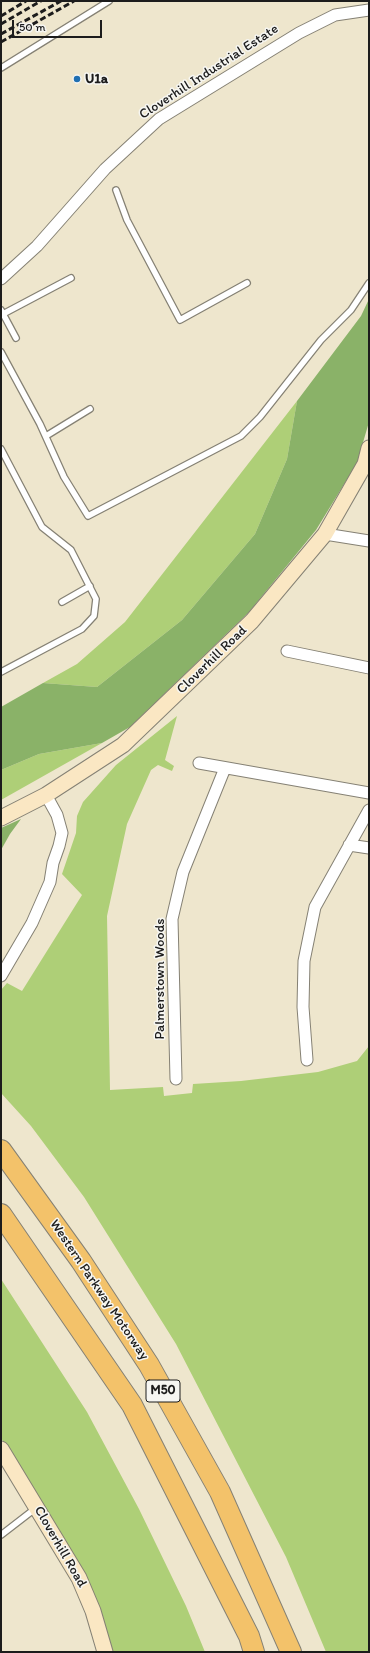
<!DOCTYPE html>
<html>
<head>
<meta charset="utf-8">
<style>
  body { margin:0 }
  #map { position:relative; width:370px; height:1653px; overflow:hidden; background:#eee6cd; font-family:Itim,sans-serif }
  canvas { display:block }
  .frame { position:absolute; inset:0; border:2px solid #1c1c1c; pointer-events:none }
  .scale { position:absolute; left:12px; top:20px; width:90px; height:18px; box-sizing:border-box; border:2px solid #1c1c1c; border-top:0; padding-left:5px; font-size:12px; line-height:14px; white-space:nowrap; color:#1c1c1c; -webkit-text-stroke:3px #f6f6f2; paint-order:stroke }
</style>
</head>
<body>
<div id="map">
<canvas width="370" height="1653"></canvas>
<div class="frame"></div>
<div class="scale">50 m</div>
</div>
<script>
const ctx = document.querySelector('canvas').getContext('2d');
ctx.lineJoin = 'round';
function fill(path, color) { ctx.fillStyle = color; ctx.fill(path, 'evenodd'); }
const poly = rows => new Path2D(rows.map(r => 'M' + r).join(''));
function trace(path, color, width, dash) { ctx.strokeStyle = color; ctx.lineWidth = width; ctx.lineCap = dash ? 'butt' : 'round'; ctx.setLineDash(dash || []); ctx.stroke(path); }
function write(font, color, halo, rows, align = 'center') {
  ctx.font = font + ' Itim,sans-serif'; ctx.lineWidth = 3; ctx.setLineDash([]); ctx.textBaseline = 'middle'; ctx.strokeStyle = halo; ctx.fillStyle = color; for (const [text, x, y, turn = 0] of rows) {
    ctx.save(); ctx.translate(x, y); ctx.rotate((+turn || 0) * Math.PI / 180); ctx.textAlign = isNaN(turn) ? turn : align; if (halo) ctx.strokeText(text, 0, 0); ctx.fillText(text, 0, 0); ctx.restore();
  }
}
fill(poly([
  [297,401,287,459,255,534,182,620,97,687,43,683,77,664,125,622],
  [177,716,165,760,174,766,172,771,158,765,151,770,127,824,107,916,110,1090,163,1087,164,1096,192,1093,193,1084,241,1081,318,1072,357,1061,369,1046,369,1652,326,1652,286,1557,176,1344,84,1197,31,1126,1,1093,1,990,7,983,22,991,82,895,62,874,76,833,77,816,83,802,116,765],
  [102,743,1,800,1,770,39,754],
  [1,1279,87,1412,139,1509,186,1606,205,1652,110,1652,19,1466,1,1438]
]), '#aecf77');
fill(poly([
  [369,299,369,422,357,463,316,530,249,612,130,727,102,743,39,754,1,770,1,707,43,683,97,687,182,620,255,534,287,459,297,401,361,316],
  [21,819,10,834,1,850,1,828]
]), '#8ab268');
const lane = poly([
  [1,68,109,1],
  [116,190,127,220,180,320,247,283],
  [1,310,16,338],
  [3,314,71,278],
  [1,352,40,424,64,477,88,516,241,436,260,417,321,340,351,310,369,283],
  [46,436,90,409],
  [1,449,42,527,71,550,96,599,94,616,82,629,1,672],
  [62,602,90,586],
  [1,1535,36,1508]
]);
const street = poly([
  [1,279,37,246,105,169,159,119,299,33,335,15,369,10],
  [325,534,369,541],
  [287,651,369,668],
  [199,763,369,793],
  [349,845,369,848],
  [1,976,32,923,50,882,53,863,59,846,62,833,57,815,46,795],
  [307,1060,303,1007,304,961,315,907,369,810],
  [176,1079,172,919,183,872,225,768]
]);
const secondary = poly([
  [1,818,46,795,123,745,252,621,325,534,365,464,369,448],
  [1,1449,79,1578,93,1611,105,1652]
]);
const highway = poly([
  [1,1150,81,1261,149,1365,220,1492,291,1652],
  [1,1214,132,1405,249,1636,254,1652]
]);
trace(lane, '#858174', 8);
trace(street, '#858174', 13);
trace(secondary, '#858174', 17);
trace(highway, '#858174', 22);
trace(lane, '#fff', 5.5);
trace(street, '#fff', 11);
trace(secondary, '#fae7c3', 15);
trace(highway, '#f3c26a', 20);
trace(poly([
  [1,16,26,1],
  [1,24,41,1],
  [1,34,61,1],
  [1,42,74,1]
]), '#1c1c1c', 3, [6, 3]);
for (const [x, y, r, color] of [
  [77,79,4,"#1f6fb2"]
]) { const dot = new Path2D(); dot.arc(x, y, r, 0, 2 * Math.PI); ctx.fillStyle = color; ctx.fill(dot); trace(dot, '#f6f6f2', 1.5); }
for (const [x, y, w] of [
  [163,1391,34]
]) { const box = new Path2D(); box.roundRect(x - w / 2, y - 11, w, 22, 3); ctx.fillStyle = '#f6f6f2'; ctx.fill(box); trace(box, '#1c1c1c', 1); }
write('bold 13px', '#1c1c1c', null, [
  ["M50",163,1391]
]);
write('14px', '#1c1c1c', '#f6f6f2', [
  ["Cloverhill Industrial Estate",209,72,-33],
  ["Cloverhill Road",212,660,-44],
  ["Palmerstown Woods",160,979,-90],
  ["Western Parkway Motorway",99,1290,56],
  ["Cloverhill Road",60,1547,60]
]);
write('bold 14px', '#1c1c1c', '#f6f6f2', [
  ["U1a",85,79]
], 'left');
</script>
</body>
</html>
